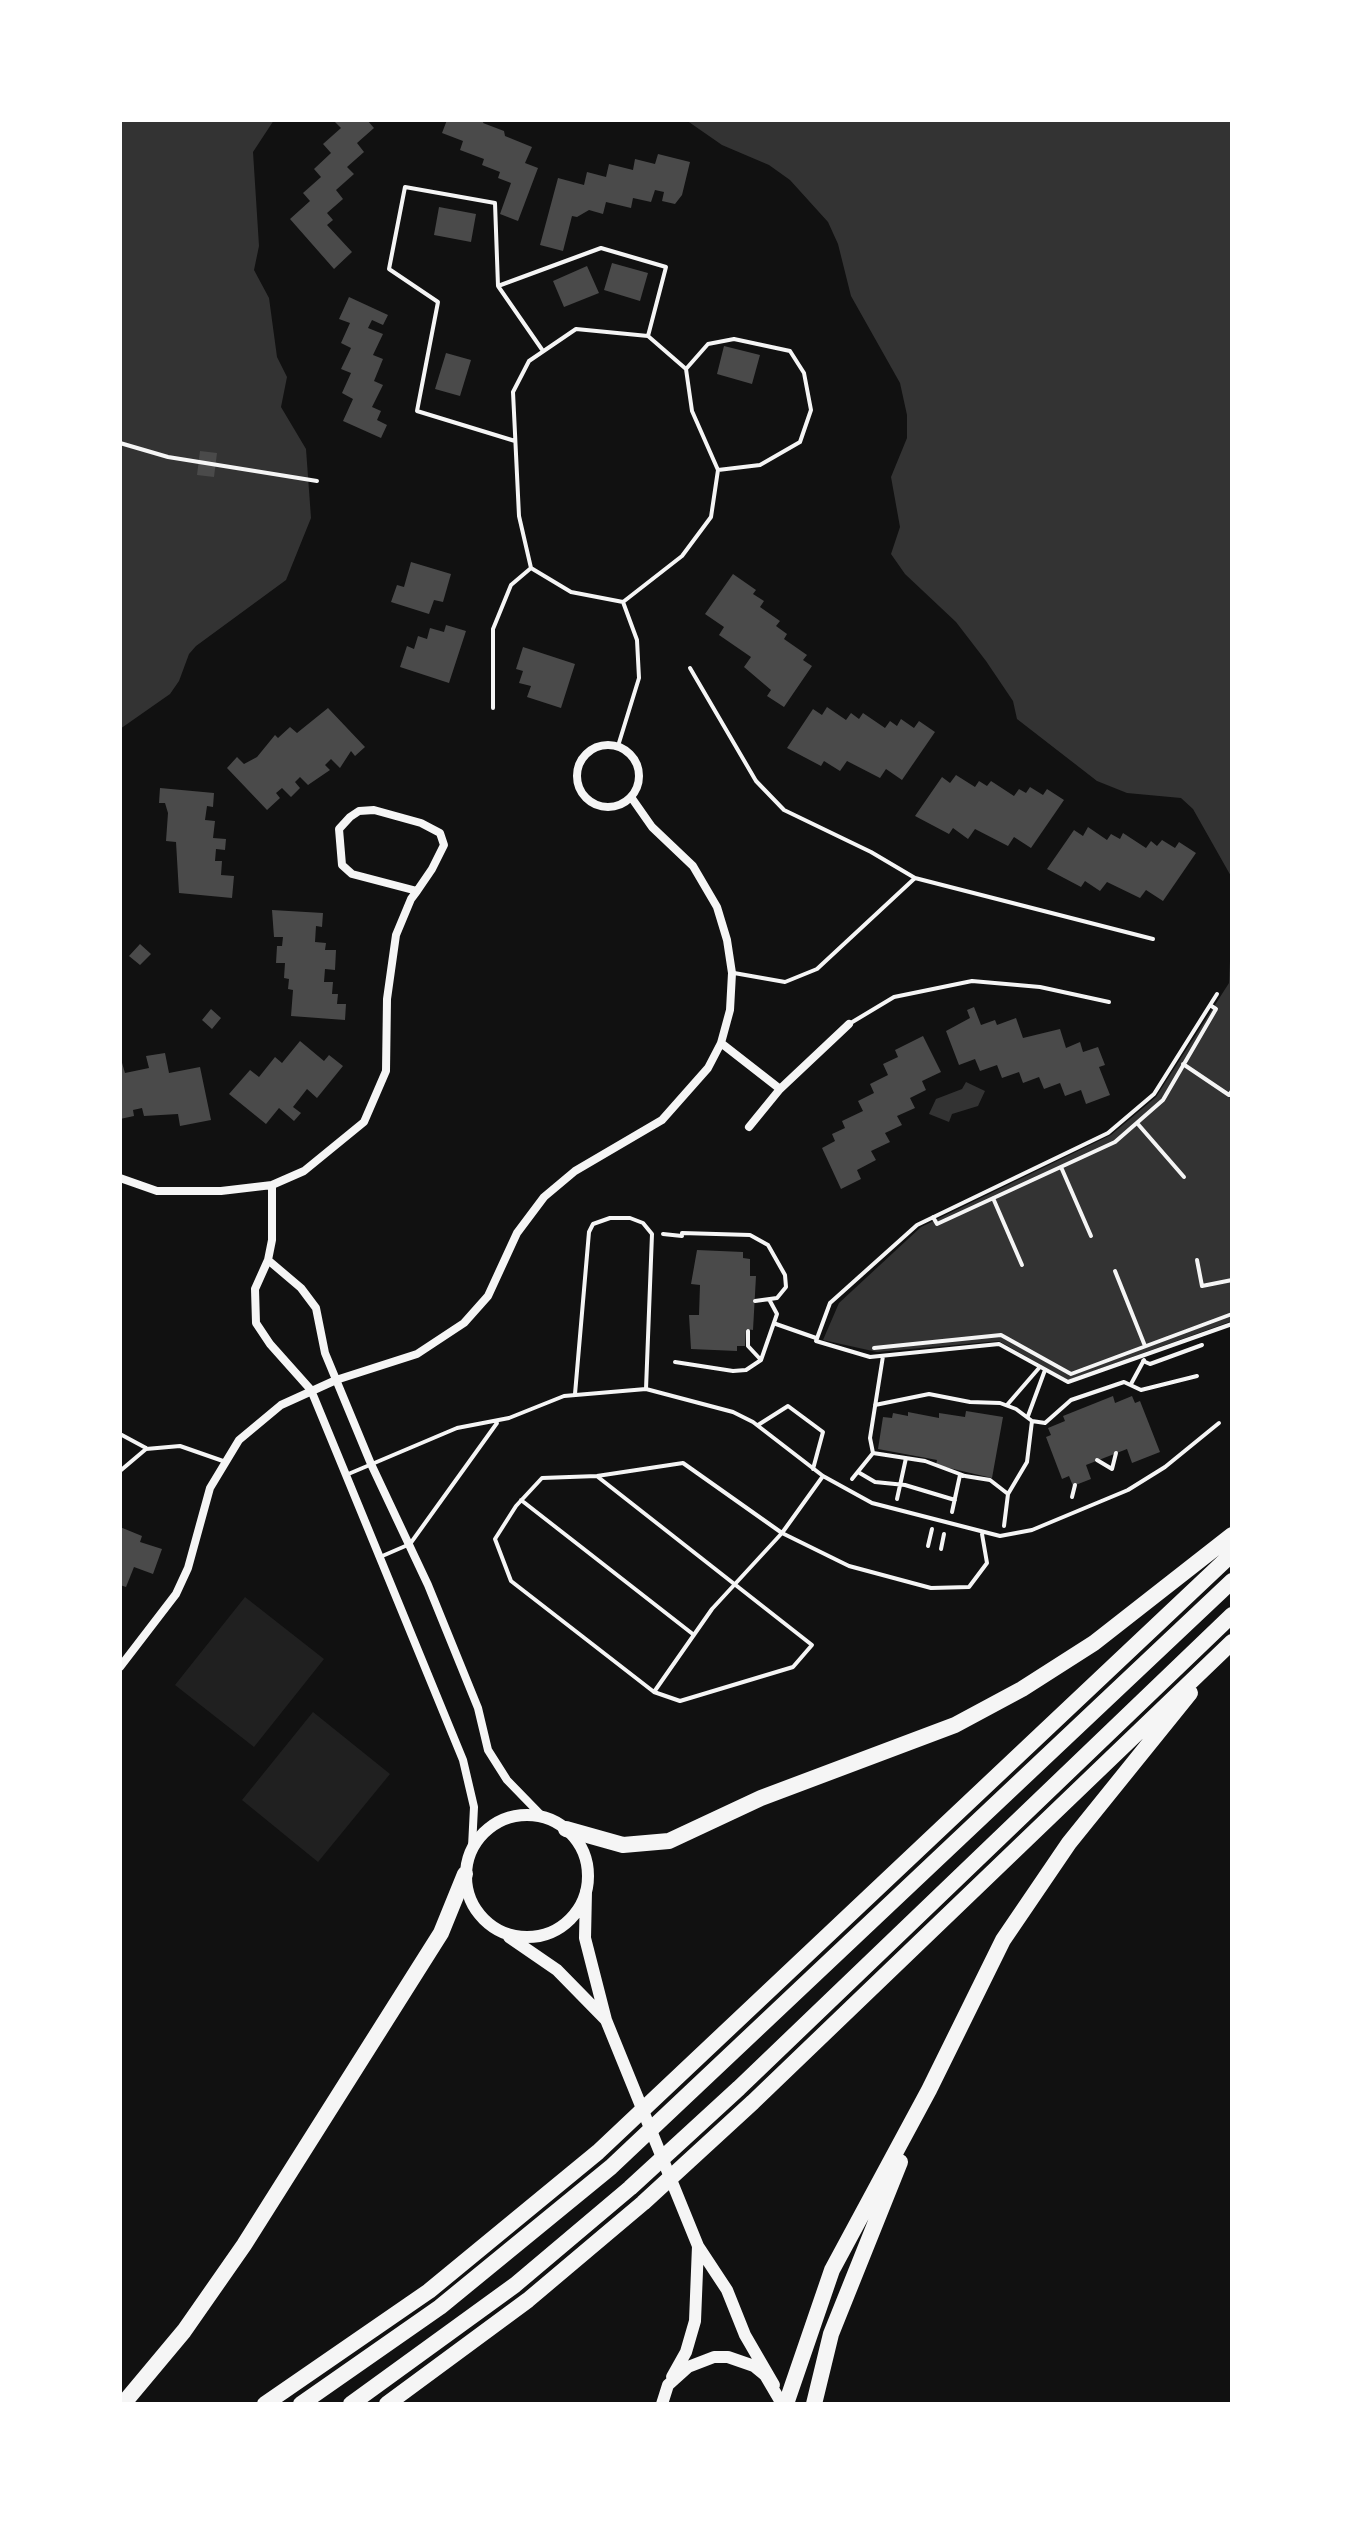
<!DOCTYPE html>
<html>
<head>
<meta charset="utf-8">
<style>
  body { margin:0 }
  #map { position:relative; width:1352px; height:2524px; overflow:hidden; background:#111; font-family:"Space Grotesk",sans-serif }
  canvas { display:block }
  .frame { position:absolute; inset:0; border:122px solid #fff; pointer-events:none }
</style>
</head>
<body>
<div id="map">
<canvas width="1352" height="2524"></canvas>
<div class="frame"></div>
</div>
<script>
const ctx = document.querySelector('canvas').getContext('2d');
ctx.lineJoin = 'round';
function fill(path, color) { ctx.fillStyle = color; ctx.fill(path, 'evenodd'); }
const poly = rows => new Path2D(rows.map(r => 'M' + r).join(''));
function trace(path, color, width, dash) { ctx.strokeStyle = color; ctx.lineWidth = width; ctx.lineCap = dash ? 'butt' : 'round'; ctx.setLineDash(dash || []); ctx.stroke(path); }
fill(poly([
  [245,1597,324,1659,254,1747,175,1685],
  [313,1712,390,1774,318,1862,242,1800]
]), '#202020');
fill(poly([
  [120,120,274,120,253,152,259,246,254,270,269,298,277,357,287,377,281,407,306,449,311,518,286,580,196,646,189,654,179,681,170,694,120,729],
  [686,120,1232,120,1232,878,1193,809,1181,798,1127,793,1097,781,1017,719,1013,701,986,661,956,622,905,574,891,554,900,527,891,477,907,438,907,415,900,383,851,296,838,244,828,222,790,180,769,165,722,145],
  [1232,916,1232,1321,1068,1380,999,1341,877,1352,823,1340,839,1303,921,1227,1111,1135,1156,1097,1229,983],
  [966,1082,985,1091,978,1106,952,1114,949,1122,929,1114,936,1099,962,1089]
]), '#333');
fill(poly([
  [333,120,367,120,374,128,357,143,364,152,347,167,354,174,336,190,343,199,327,213,333,220,327,225,352,252,334,269,290,219,310,201,303,193,321,177,314,169,331,153,323,144,341,128],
  [447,120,484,120,483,123,504,131,505,136,532,147,525,163,538,168,518,221,500,214,511,183,498,178,500,172,482,165,484,159,460,150,463,141,442,133],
  [658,154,690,162,682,195,675,204,662,201,664,192,655,190,651,202,633,198,631,208,606,202,603,214,589,210,577,217,572,216,563,251,540,245,558,178,584,185,587,172,606,177,609,164,633,170,635,159,655,164],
  [439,207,476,214,471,242,434,235],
  [612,263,648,273,640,301,604,290],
  [587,266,599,293,564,307,553,281],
  [349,297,388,315,383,325,372,320,368,328,383,334,373,355,383,359,374,381,383,385,372,407,381,411,377,420,387,425,381,438,343,421,353,399,342,393,351,373,341,369,351,348,341,343,350,323,339,319],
  [724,346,760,355,752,384,717,374],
  [446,353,471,360,460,396,435,389],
  [200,451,217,453,214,477,197,475],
  [411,562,451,574,443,602,434,600,429,614,391,602,397,585,404,587],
  [733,574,756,590,753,594,764,601,760,607,780,621,776,626,787,634,784,639,807,655,803,660,812,666,784,707,767,696,771,690,744,667,751,657,719,635,724,627,705,614],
  [446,625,466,631,449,683,400,667,407,646,414,649,418,636,427,639,430,628,444,632],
  [523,647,575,664,561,708,527,697,531,686,519,683,523,671,516,669],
  [827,707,846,720,851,713,859,719,863,713,885,728,890,721,897,726,901,719,914,728,919,721,935,732,902,780,886,769,880,778,847,761,840,771,824,761,821,766,787,748,813,709,822,715],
  [328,708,365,747,355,756,351,751,340,768,331,759,325,765,330,770,308,785,300,777,295,782,300,788,291,797,282,788,276,793,280,798,267,810,227,768,237,757,244,764,257,757,275,735,278,738,290,727,297,733],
  [956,775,975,787,979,781,987,786,991,781,1014,796,1019,789,1026,793,1030,787,1043,795,1047,789,1064,800,1031,848,1014,837,1008,846,975,829,968,839,953,828,949,834,915,816,942,777,950,783],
  [160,788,214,793,213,807,207,806,205,820,215,821,213,838,226,839,225,850,216,849,215,861,222,861,221,875,234,876,232,898,179,893,176,842,166,841,168,813,165,803,159,803],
  [1088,827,1107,840,1111,834,1120,839,1123,833,1146,848,1151,841,1157,846,1162,840,1175,848,1179,842,1196,853,1163,901,1146,890,1140,898,1107,882,1100,891,1085,881,1081,887,1047,869,1074,830,1083,836],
  [272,910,323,913,322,927,316,926,315,942,326,943,325,950,336,950,335,970,325,969,324,982,333,982,332,994,338,994,337,1004,346,1004,345,1020,291,1016,293,990,288,989,289,979,284,978,285,963,276,963,277,946,282,946,283,937,274,937],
  [140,944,151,954,140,965,129,956],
  [974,1007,981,1025,995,1020,997,1025,1016,1018,1023,1038,1060,1029,1066,1048,1080,1042,1083,1052,1098,1047,1105,1065,1099,1067,1110,1095,1086,1104,1081,1090,1065,1096,1060,1083,1044,1089,1039,1077,1023,1083,1019,1072,1002,1078,997,1065,980,1071,975,1059,959,1065,946,1031,970,1018,967,1010],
  [211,1009,221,1018,212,1029,202,1020],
  [923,1036,941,1072,922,1081,926,1090,910,1098,915,1108,897,1116,902,1125,885,1133,890,1142,871,1151,876,1160,857,1170,861,1179,841,1189,822,1148,835,1141,832,1134,845,1128,842,1121,863,1111,858,1101,874,1093,870,1084,888,1075,883,1064,898,1057,895,1050],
  [300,1041,324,1061,329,1055,343,1066,317,1098,307,1089,293,1107,301,1113,294,1121,279,1108,266,1124,229,1094,250,1070,259,1077,275,1057,282,1063],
  [165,1053,169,1073,200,1067,211,1120,180,1126,178,1114,144,1116,142,1108,133,1110,134,1116,120,1119,120,1056,125,1073,149,1068,146,1056],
  [697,1250,743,1252,743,1258,750,1259,750,1276,756,1276,753,1330,746,1329,745,1346,737,1346,737,1351,691,1349,689,1315,699,1315,700,1285,691,1284],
  [1113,1396,1115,1403,1132,1396,1135,1403,1140,1401,1160,1452,1132,1463,1127,1449,1086,1465,1091,1479,1073,1486,1069,1476,1062,1479,1046,1437,1051,1435,1048,1428,1065,1421,1063,1416],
  [966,1411,1003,1417,992,1478,936,1465,937,1460,878,1449,883,1417,892,1418,893,1413,908,1416,908,1412,939,1418,939,1413,965,1417],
  [120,1527,142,1536,140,1542,162,1549,153,1574,134,1567,126,1587,120,1585]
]), '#4a4a4a');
trace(poly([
  [120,443,168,457,317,481],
  [1217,994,1154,1094,1108,1133,917,1225,830,1303,816,1341,870,1357,999,1344,1068,1382,1232,1324],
  [1183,1064,1229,1095,1232,1091],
  [1137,1123,1184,1177],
  [1061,1167,1091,1236],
  [993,1198,1022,1265],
  [933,1217,937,1224,1115,1142,1163,1100,1216,1009,1210,1005],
  [682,1233,750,1235,768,1245,785,1275,786,1287,777,1298,755,1301],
  [663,1234,682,1236],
  [1197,1260,1202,1286,1232,1280],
  [1115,1271,1145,1346],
  [776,1324,816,1338],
  [748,1331,748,1346,761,1360,777,1314,770,1301],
  [874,1348,1001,1335,1071,1374,1232,1314],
  [1143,1361,1150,1364,1202,1345],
  [675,1362,733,1371,746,1370,761,1360],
  [1131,1384,1144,1360],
  [875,1405,929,1394,970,1402,1000,1403,1016,1409,1032,1421,1045,1423,1071,1400,1124,1382,1141,1390,1197,1376],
  [1007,1405,1039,1368],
  [1028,1416,1045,1370],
  [873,1453,925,1461,965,1476,990,1480,1008,1494],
  [1097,1460,1112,1469,1116,1453],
  [858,1472,875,1482,905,1485,955,1500],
  [852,1479,873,1453,870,1438,883,1356],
  [1072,1497,1075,1485],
  [897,1499,906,1458],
  [952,1512,960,1475,963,1476],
  [1004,1526,1008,1494,1027,1462,1032,1421],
  [928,1546,932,1529],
  [941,1549,944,1534]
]), '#f5f5f5', 4);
trace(poly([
  [498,286,495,203,405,187,389,269,438,302,417,411,515,441],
  [543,351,498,286,601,248,666,267,648,336],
  [531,568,519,516,513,392,529,361,576,329,648,336,686,369],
  [690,668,756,781,784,810,871,852,915,878],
  [493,708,493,629,511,585,531,568,571,592,623,602],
  [618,746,639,678,637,640,623,602,682,556,711,517,718,470,760,465,800,442,811,410,804,373,790,351,734,339,708,344,686,369,692,411,718,470],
  [734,973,785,982,817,969,915,878,1153,939],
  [849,1024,894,997,972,981,1040,987,1109,1002],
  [575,1394,589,1232,593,1224,610,1218,630,1218,643,1223,652,1234,646,1389],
  [758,1425,788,1406,823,1432,813,1469],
  [120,1434,146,1448],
  [683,1463,782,1533,712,1609,654,1692,511,1581,495,1539,516,1506,542,1478,597,1476,683,1463],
  [120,1471,146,1449,180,1446,223,1461],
  [346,1475,457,1428,509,1418,564,1396,646,1389,733,1412,753,1422,823,1476,872,1503,1000,1536,1032,1530,1128,1490,1165,1467,1219,1423],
  [823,1476,782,1533,849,1566,931,1588,969,1587,987,1563,982,1534],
  [598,1477,812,1645,793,1667,680,1701,654,1692],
  [521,1500,694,1635],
  [380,1557,410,1544,497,1423]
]), '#f5f5f5', 4);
trace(poly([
  '577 776a31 31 0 1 1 62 0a31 31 0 1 1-62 0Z',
  [721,1043,780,1089,749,1127],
  [780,1089,849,1024],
  [120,1178,157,1191,221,1191,272,1185,304,1171,364,1122,386,1071,387,999,396,935,411,899,417,891,432,869,444,845,440,833,421,823,374,810,359,811,350,817,339,829,342,865,352,874,417,891],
  [272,1185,272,1240,268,1260,255,1289,256,1323,270,1344,311,1390,346,1475,463,1760,474,1807,472,1847],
  [268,1260,301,1288,316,1308,325,1353,371,1464,428,1585,478,1708,488,1750,507,1780,542,1816],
  [120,1667,176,1594,188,1568,210,1488,239,1440,281,1405,336,1380,417,1354,464,1323,488,1296,517,1233,544,1197,575,1171,662,1120,708,1068,721,1043,730,1010,732,973,727,940,717,907,693,866,652,827,631,797]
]), '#f5f5f5', 8);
trace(poly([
  '466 1876a61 61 0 1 1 122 0a61 61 0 1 1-122 0Z',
  [586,1891,585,1938,606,2020,698,2246,727,2290,745,2335,774,2385],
  [509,1937,557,1970,606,2020],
  [672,2377,686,2352,695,2321,698,2246],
  [662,2404,668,2385,688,2367,714,2357,728,2357,754,2366,765,2375,782,2404]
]), '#f5f5f5', 12);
trace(poly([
  [566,1829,623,1845,669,1841,761,1798,955,1725,1022,1689,1094,1643,1232,1535],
  [123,2404,184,2331,244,2245,441,1933,465,1874],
  [265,2404,429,2291,598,2152,1232,1554],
  [301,2404,440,2307,611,2167,1232,1581],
  [351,2404,515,2285,630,2188,739,2088,1232,1615],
  [387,2404,528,2300,643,2203,753,2102,1232,1642],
  [786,2404,832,2270,929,2090,1003,1940,1069,1843,1190,1693],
  [814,2404,831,2334,900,2162]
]), '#f5f5f5', 16);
</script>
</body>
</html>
